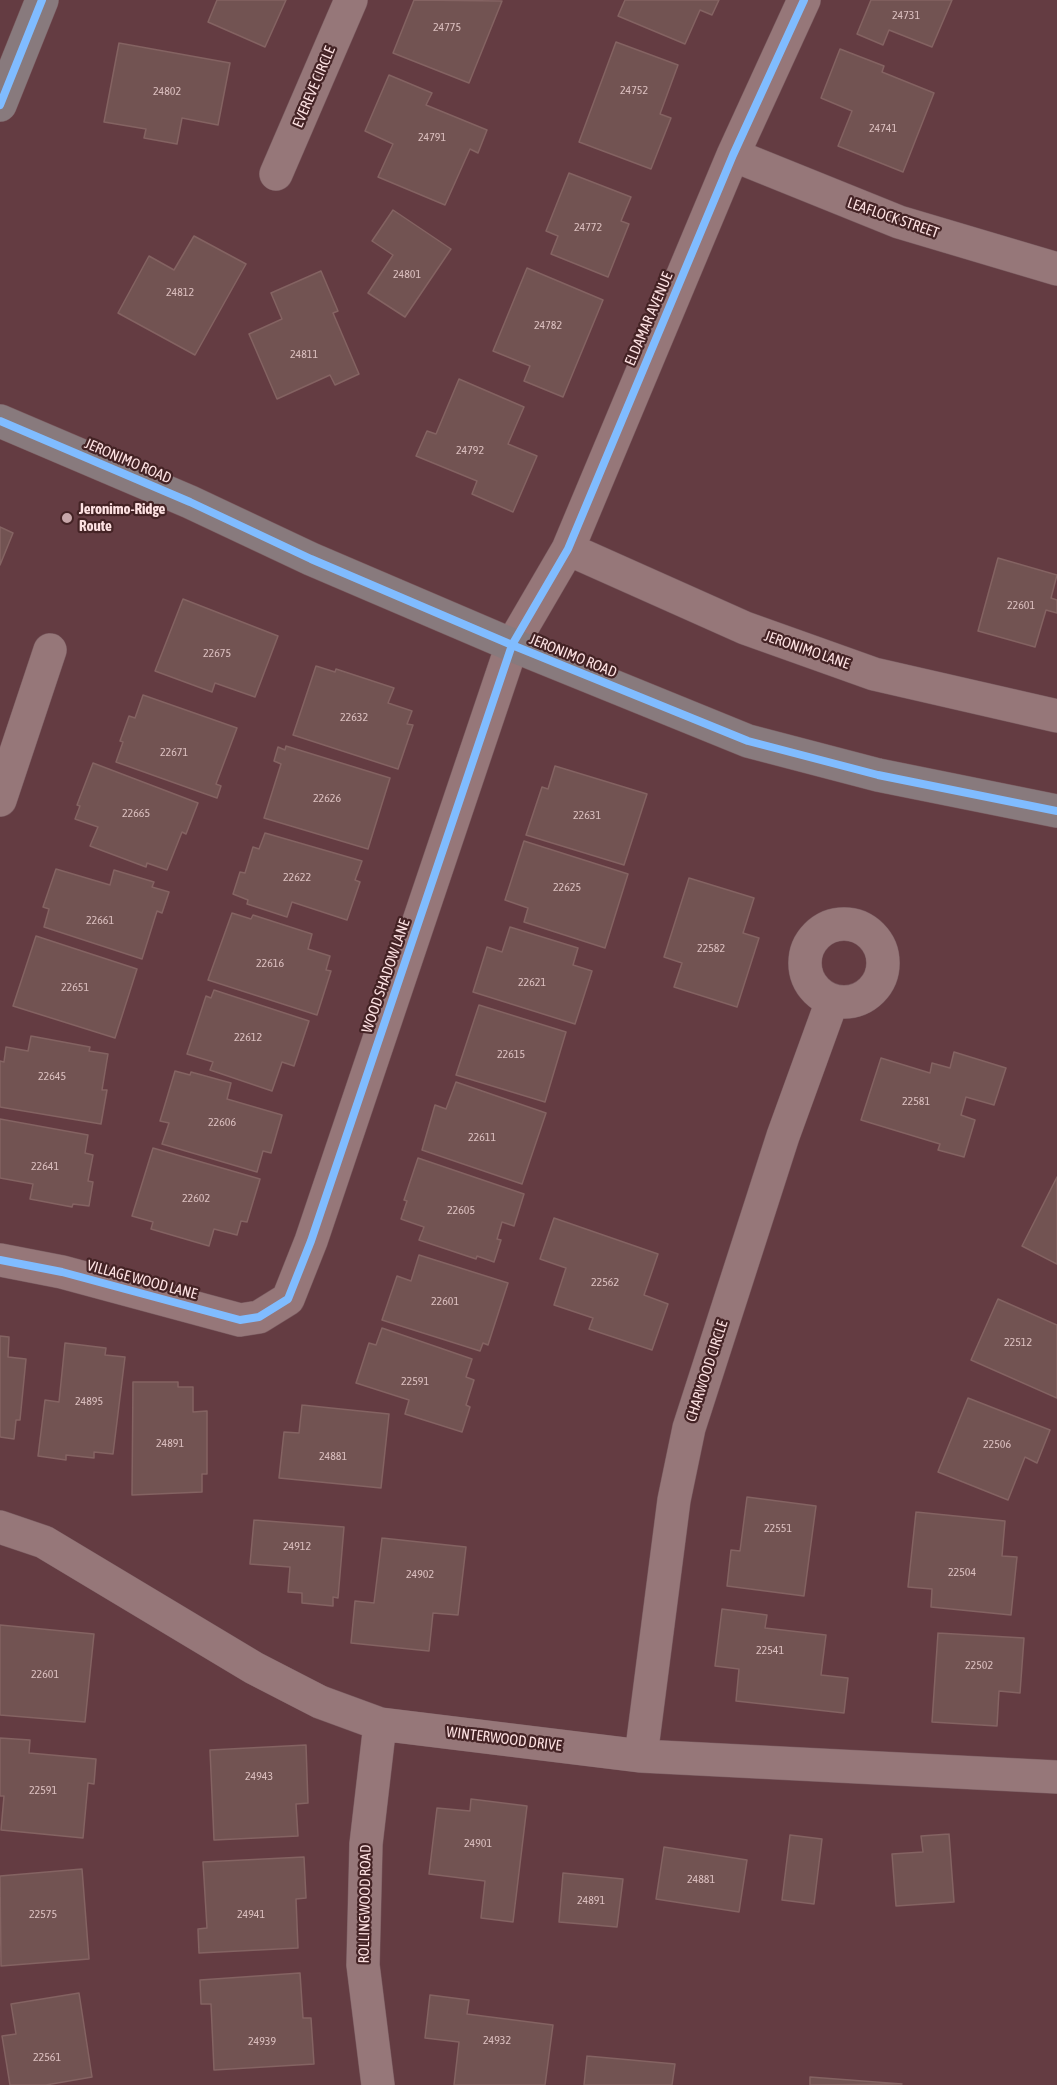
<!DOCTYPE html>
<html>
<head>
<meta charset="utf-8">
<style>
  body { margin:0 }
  canvas { display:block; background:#643c42 }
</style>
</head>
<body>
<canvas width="1057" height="2085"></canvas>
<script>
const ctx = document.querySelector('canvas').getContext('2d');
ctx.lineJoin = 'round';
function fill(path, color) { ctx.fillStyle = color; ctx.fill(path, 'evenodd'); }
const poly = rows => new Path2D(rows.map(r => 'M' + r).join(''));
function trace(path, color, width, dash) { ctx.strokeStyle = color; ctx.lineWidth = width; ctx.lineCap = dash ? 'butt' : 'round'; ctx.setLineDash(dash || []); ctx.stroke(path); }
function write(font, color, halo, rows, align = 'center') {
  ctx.font = font + ' "Asap Condensed",sans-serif'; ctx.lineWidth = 4.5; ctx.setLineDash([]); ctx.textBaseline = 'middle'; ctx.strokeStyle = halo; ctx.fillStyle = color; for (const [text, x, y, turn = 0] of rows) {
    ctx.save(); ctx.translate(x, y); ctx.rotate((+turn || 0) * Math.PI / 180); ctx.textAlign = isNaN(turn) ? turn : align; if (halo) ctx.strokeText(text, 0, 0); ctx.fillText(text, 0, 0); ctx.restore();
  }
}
const building = poly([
  [217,0,286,0,265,47,208,22,217,0],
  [414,0,502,1,469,83,393,53,414,0],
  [625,0,719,0,712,15,700,10,685,44,618,16,625,0],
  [871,0,952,0,932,47,889,30,883,45,857,34,871,0],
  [616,42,678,65,660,114,671,118,651,169,579,142,616,42],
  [119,43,230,63,218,125,182,118,177,144,144,138,146,129,104,122,119,43],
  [840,49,884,66,882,72,934,93,903,172,838,146,852,111,821,98,840,49],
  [389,75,432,93,426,105,487,130,478,153,470,149,445,205,378,177,393,144,365,131,389,75],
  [569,173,631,197,621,221,629,224,608,277,551,254,558,236,546,231,569,173],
  [393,210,451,249,405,317,368,293,393,255,372,241,393,210],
  [194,236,246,264,195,355,118,313,149,256,174,270,194,236],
  [527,268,603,300,563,397,524,381,530,366,493,351,527,268],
  [321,271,338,311,333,313,359,374,335,385,330,375,277,399,249,334,282,319,271,293,321,271],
  [459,379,524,407,508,444,537,456,513,512,472,494,477,481,416,456,427,431,436,434,459,379],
  [0,527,13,533,0,565,0,527],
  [998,558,1057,575,1051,598,1057,600,1057,613,1046,610,1035,647,978,631,998,558],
  [183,599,278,636,255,697,215,683,212,692,155,671,183,599],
  [316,666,335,672,336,669,394,688,388,703,412,711,407,724,413,725,398,769,293,735,316,666],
  [143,695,237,728,216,784,221,786,217,798,116,762,123,742,120,741,129,716,135,718,143,695],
  [286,746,390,778,368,849,264,818,281,764,274,761,278,747,285,750,286,746],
  [93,763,198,803,186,834,182,832,167,870,147,863,146,867,90,846,98,827,75,819,80,806,77,805,93,763],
  [555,766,647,794,624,865,526,835,542,787,548,789,555,766],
  [265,833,362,861,355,880,360,882,347,920,292,902,287,917,247,904,248,900,233,894,240,872,245,873,253,847,259,849,265,833],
  [524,841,628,874,605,948,524,922,528,908,505,900,524,841],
  [56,869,110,885,114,870,154,882,152,887,169,892,162,913,157,911,142,959,44,927,49,909,43,907,56,869],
  [689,878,754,898,743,933,759,938,737,1007,674,987,682,963,664,957,689,878],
  [232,913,251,919,253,915,312,934,308,949,330,956,326,970,331,971,317,1015,208,980,232,913],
  [510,927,578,948,573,965,592,971,575,1024,473,992,487,947,502,952,510,927],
  [36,936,137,969,115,1038,13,1006,36,936],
  [214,990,309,1021,294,1066,282,1062,272,1091,210,1070,213,1062,187,1054,206,996,211,998,214,990],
  [479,1005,566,1032,545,1102,456,1075,479,1005],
  [31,1036,90,1047,89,1051,108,1054,102,1090,107,1090,101,1124,0,1107,0,1061,4,1062,6,1047,28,1051,31,1036],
  [954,1052,1006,1068,994,1105,966,1097,961,1115,975,1120,964,1157,938,1150,940,1144,861,1120,881,1058,930,1073,932,1063,950,1068,954,1052],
  [175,1071,190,1075,191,1072,231,1083,227,1099,282,1115,271,1153,263,1151,257,1172,162,1144,169,1123,160,1121,175,1071],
  [456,1082,546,1113,522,1184,422,1150,435,1105,446,1109,456,1082],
  [0,1119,88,1135,85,1153,93,1155,88,1181,93,1182,89,1206,73,1204,72,1207,30,1199,33,1184,0,1178,0,1119],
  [153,1148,260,1179,247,1222,241,1221,237,1235,214,1229,209,1246,151,1229,153,1222,132,1216,153,1148],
  [418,1158,524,1194,514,1226,502,1222,497,1239,501,1240,494,1262,477,1256,476,1259,419,1240,424,1227,401,1219,407,1201,404,1200,418,1158],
  [1057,1177,1057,1264,1022,1246,1057,1177],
  [554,1218,658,1254,644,1295,668,1304,652,1350,589,1329,593,1318,554,1305,566,1268,540,1259,554,1218],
  [419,1255,508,1283,488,1345,483,1343,480,1351,382,1320,397,1276,411,1281,419,1255],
  [998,1299,1057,1325,1057,1398,971,1360,998,1299],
  [382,1328,472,1359,466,1377,474,1380,466,1405,470,1407,462,1432,405,1414,409,1400,356,1383,369,1343,376,1345,382,1328],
  [0,1336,9,1337,8,1357,26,1359,20,1420,16,1420,14,1439,0,1437,0,1336],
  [65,1343,106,1348,105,1355,125,1357,113,1454,94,1452,94,1458,66,1455,66,1460,38,1456,45,1400,59,1402,65,1343],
  [133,1382,178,1382,178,1387,193,1387,193,1412,207,1411,207,1474,202,1474,202,1492,132,1495,133,1382],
  [968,1398,1050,1430,1037,1463,1025,1457,1008,1500,938,1472,968,1398],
  [302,1405,389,1414,381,1488,279,1478,284,1432,299,1433,302,1405],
  [747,1497,816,1506,804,1596,727,1586,731,1550,740,1551,747,1497],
  [916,1512,1005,1521,1002,1556,1017,1557,1011,1615,931,1607,932,1589,908,1587,916,1512],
  [254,1520,344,1527,338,1598,333,1597,333,1606,302,1603,302,1593,288,1592,290,1567,250,1564,254,1520],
  [382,1538,466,1547,458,1615,433,1613,429,1651,351,1643,355,1601,374,1603,382,1538],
  [722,1609,767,1615,765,1628,826,1635,821,1675,848,1678,844,1713,736,1701,739,1669,715,1666,722,1609],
  [0,1625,94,1634,85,1722,0,1715,0,1625],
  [938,1633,1024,1638,1020,1693,999,1691,997,1726,932,1722,938,1633],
  [0,1738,30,1740,29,1753,96,1759,94,1784,88,1783,83,1838,1,1830,4,1796,0,1796,0,1738],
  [306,1745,308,1803,296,1804,298,1836,214,1840,210,1750,306,1745],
  [471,1799,527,1806,513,1922,481,1918,485,1881,429,1874,437,1808,470,1811,471,1799],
  [949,1834,954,1902,896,1906,892,1854,923,1852,921,1836,949,1834],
  [790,1835,822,1839,814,1904,782,1900,790,1835],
  [664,1847,747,1860,739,1912,656,1899,664,1847],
  [304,1857,306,1898,296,1899,298,1948,199,1953,198,1929,207,1928,203,1862,304,1857],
  [82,1869,89,1959,1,1966,0,1876,82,1869],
  [563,1873,623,1879,617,1927,559,1922,563,1873],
  [300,1973,303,2018,311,2018,314,2064,214,2070,211,2004,201,2004,200,1980,300,1973],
  [79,1993,92,2077,46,2085,10,2085,2,2036,16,2034,11,2004,79,1993],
  [430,1995,469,2000,467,2014,553,2025,545,2085,454,2085,459,2042,425,2038,430,1995],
  [587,2056,675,2064,672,2085,584,2085,587,2056],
  [810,2077,902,2084,810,2085,810,2077]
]);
fill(building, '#725352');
trace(building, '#846362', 1.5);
const minor = poly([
  [733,155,899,222,1057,269],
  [276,174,351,0],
  [568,549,745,628,874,674,1057,716],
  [0,800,50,650],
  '805 963a39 39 0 1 1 78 0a39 39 0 1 1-78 0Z',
  [0,1260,62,1272,240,1320,259,1317,288,1299,311,1241,512,645,568,549,733,155,804,0],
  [0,1527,44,1542,254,1668,320,1702,380,1724,641,1756,1057,1777],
  [641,1756,674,1500,689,1428,783,1136,832,1001],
  [378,2085,363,1965,366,1844,380,1724]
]);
const major = poly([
  [0,105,42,0],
  [0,421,190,502,311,559,512,645,748,741,878,775,1057,811]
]);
trace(minor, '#795a5f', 34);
trace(major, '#795a5f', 34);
trace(minor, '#967779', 33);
trace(major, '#887a7d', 33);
trace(poly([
  [0,105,42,0],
  [0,421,190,502,311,559,512,645,748,741,878,775,1057,811],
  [0,1260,62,1272,240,1320,259,1317,288,1299,311,1241,512,645,568,549,733,155,804,0]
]), '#80bcff', 8);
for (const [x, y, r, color] of [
  [67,518,6,"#c7a7aa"]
]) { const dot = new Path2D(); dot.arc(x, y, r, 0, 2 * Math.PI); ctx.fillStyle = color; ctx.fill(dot); trace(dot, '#442325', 2); }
write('12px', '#dabebe', null, [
  ["24731",906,15],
  ["24775",447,27],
  ["24752",634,90],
  ["24802",167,91],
  ["24741",883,128],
  ["24791",432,137],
  ["24772",588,227],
  ["24801",407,274],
  ["24812",180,292],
  ["24782",548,325],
  ["24811",304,354],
  ["24792",470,450],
  ["22601",1021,605],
  ["22675",217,653],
  ["22632",354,717],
  ["22671",174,752],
  ["22626",327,798],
  ["22665",136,813],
  ["22631",587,815],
  ["22622",297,877],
  ["22625",567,887],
  ["22661",100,920],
  ["22582",711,948],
  ["22616",270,963],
  ["22621",532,982],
  ["22651",75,987],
  ["22612",248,1037],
  ["22615",511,1054],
  ["22645",52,1076],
  ["22581",916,1101],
  ["22606",222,1122],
  ["22611",482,1137],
  ["22641",45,1166],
  ["22602",196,1198],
  ["22605",461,1210],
  ["22562",605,1282],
  ["22601",445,1301],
  ["22512",1018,1342],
  ["22591",415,1381],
  ["24895",89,1401],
  ["24891",170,1443],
  ["22506",997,1444],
  ["24881",333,1456],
  ["22551",778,1528],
  ["24912",297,1546],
  ["22504",962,1572],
  ["24902",420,1574],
  ["22541",770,1650],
  ["22502",979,1665],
  ["22601",45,1674],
  ["24943",259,1776],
  ["22591",43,1790],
  ["24901",478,1843],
  ["24881",701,1879],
  ["24891",591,1900],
  ["22575",43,1914],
  ["24941",251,1914],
  ["24932",497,2040],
  ["24939",262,2041],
  ["22561",47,2057]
]);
write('15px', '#fde1e2', '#442325', [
  ["EVEREVE CIRCLE",314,87,-67],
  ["LEAFLOCK STREET",893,218,19],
  ["ELDAMAR AVENUE",649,319,-67],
  ["JERONIMO ROAD",128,461,23],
  ["JERONIMO LANE",807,650,19],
  ["JERONIMO ROAD",573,656,22],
  ["WOOD SHADOW LANE",386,976,-71],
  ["VILLAGE WOOD LANE",142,1280,15],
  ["CHARWOOD CIRCLE",707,1371,-72],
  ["WINTERWOOD DRIVE",504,1739,7],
  ["ROLLINGWOOD ROAD",365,1904,-89]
]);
write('bold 15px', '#fde1e2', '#442325', [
  ["Jeronimo-Ridge",79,509],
  ["Route",79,526]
], 'left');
</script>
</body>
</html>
